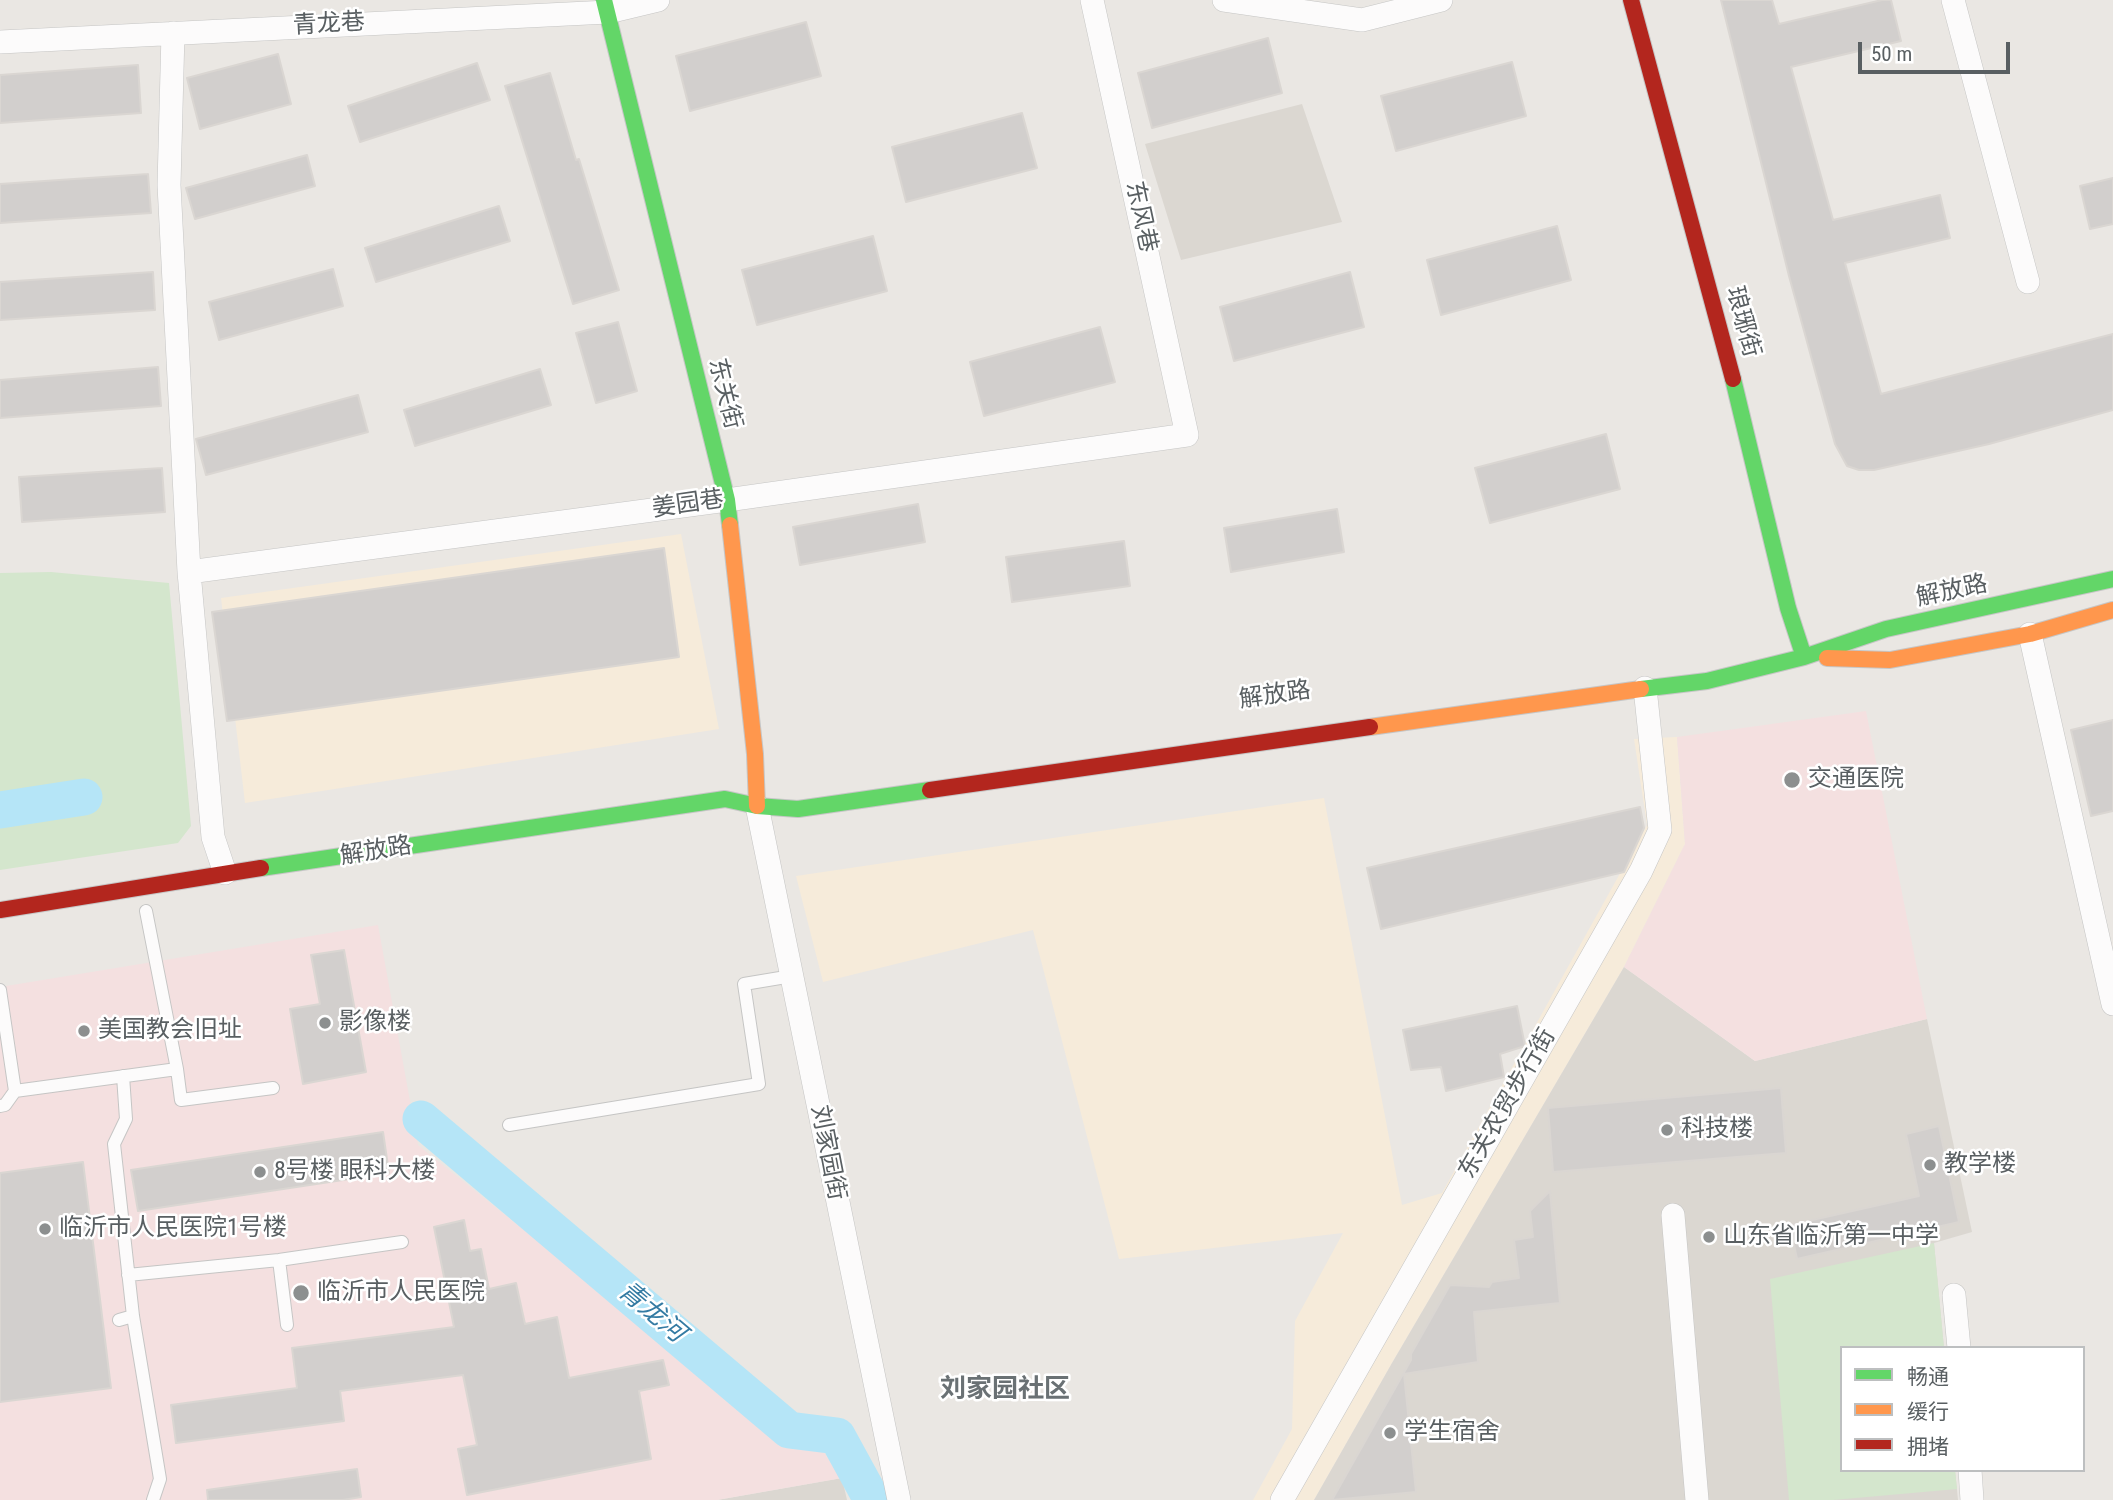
<!DOCTYPE html>
<html>
<head>
<meta charset="utf-8">
<style>
  body { margin:0 }
  #map { position:relative; width:2113px; height:1500px; overflow:hidden; background:#eae7e3; font-family:"Roboto Condensed","Noto Sans SC",sans-serif }
  canvas { display:block }
  .legend { position:absolute; left:1840px; top:1346px; width:245px; height:126px; box-sizing:border-box; background:#fff; border:2px solid #bdbfc0; margin:0; padding:9px 12px; list-style:none; font-size:21px; color:#595f62 }
  .legend li { display:flex; align-items:center; gap:14px; height:35px }
  .legend b { width:35px; border:2px solid #bdbfc0 }
  .scale { position:absolute; left:1858px; top:42px; width:152px; height:32px; box-sizing:border-box; border:4px solid #595f62; border-top:0; padding-left:9px; font-size:21px; line-height:24px; white-space:nowrap; color:#595f62; -webkit-text-stroke:5px #fff; paint-order:stroke }
</style>
</head>
<body>
<div id="map">
<canvas width="2113" height="1500"></canvas>
<ul class="legend">
<li><b style="height:9px;background:#63d668"></b>畅通</li>
<li><b style="height:9px;background:#ff974d"></b>缓行</li>
<li><b style="height:9px;background:#b3261e"></b>拥堵</li>
</ul>
<div class="scale">50 m</div>
</div>
<script>
const ctx = document.querySelector('canvas').getContext('2d');
ctx.lineJoin = 'round';
function fill(path, color) { ctx.fillStyle = color; ctx.fill(path, 'evenodd'); }
const poly = rows => new Path2D(rows.map(r => 'M' + r).join(''));
function trace(path, color, width, dash) { ctx.strokeStyle = color; ctx.lineWidth = width; ctx.lineCap = dash ? 'butt' : 'round'; ctx.setLineDash(dash || []); ctx.stroke(path); }
function write(font, color, halo, rows, align = 'center') {
  ctx.font = font + ' "Roboto Condensed","Noto Sans SC",sans-serif'; ctx.lineWidth = 5; ctx.setLineDash([]); ctx.textBaseline = 'middle'; ctx.strokeStyle = halo; ctx.fillStyle = color; for (const [text, x, y, turn = 0] of rows) {
    ctx.save(); ctx.translate(x, y); ctx.rotate((+turn || 0) * Math.PI / 180); ctx.textAlign = isNaN(turn) ? turn : align; if (halo) ctx.strokeText(text, 0, 0); ctx.fillText(text, 0, 0); ctx.restore();
  }
}
fill(poly([
  [681,534,719,729,245,803,221,598],
  [1677,737,1685,844,1624,967,1392,1363,1314,1500,1253,1500,1292,1429,1295,1321,1343,1233,1119,1259,1033,930,823,982,796,876,1324,798,1402,1205,1442,1193,1647,825,1634,739]
]), '#f6ebda');
fill(poly([
  [1302,104,1342,222,1181,260,1145,144],
  [1624,967,1755,1061,1927,1019,1972,1232,1934,1243,1944,1348,1842,1348,1842,1470,1955,1470,1958,1500,1314,1500,1392,1363],
  [842,1478,847,1500,717,1500]
]), '#dbd7d1');
fill(poly([
  [1866,711,1927,1019,1755,1061,1624,967,1685,844,1677,737],
  [378,925,418,1145,787,1441,821,1448,842,1478,717,1500,0,1500,0,987]
]), '#f4e0e0');
fill(poly([
  [51,572,169,583,191,826,178,843,0,870,0,573],
  [1934,1243,1944,1348,1842,1348,1842,1470,1955,1470,1957,1489,1833,1500,1789,1500,1770,1279]
]), '#d4e6cd');
trace(poly([
  [0,810,84,797],
  [421,1119,789,1430,837,1436,872,1500]
]), '#b5e5f7', 37);
const building = poly([
  [1721,0,1772,0,1779,24,1882,0,1891,0,1901,41,1791,67,1833,220,1940,195,1950,238,1845,263,1881,394,2113,334,2113,410,1989,444,1874,470,1859,470,1847,466,1835,444,1789,276,1721,0],
  [806,22,821,76,690,111,676,56,806,22],
  [1268,38,1282,93,1152,128,1138,73,1268,38],
  [278,54,291,104,200,129,187,78,278,54],
  [1512,62,1526,116,1396,151,1381,96,1512,62],
  [477,63,490,100,360,142,348,106,477,63],
  [138,65,141,113,0,123,0,75,138,65],
  [550,73,576,160,579,159,619,290,573,304,505,86,550,73],
  [1022,113,1037,168,906,202,892,147,1022,113],
  [307,155,315,186,195,219,186,188,307,155],
  [148,174,151,213,0,223,0,184,148,174],
  [2113,178,2113,224,2090,229,2080,186,2113,178],
  [499,206,510,241,376,282,365,248,499,206],
  [1557,226,1571,280,1441,315,1427,260,1557,226],
  [873,236,887,291,757,325,742,270,873,236],
  [333,269,343,306,219,340,209,302,333,269],
  [153,272,155,310,0,320,0,282,153,272],
  [1350,272,1364,327,1234,361,1220,307,1350,272],
  [618,322,637,391,596,403,576,333,618,322],
  [1100,327,1115,382,984,416,970,362,1100,327],
  [158,367,161,406,0,418,0,380,158,367],
  [540,369,551,405,415,446,404,410,540,369],
  [358,395,368,432,206,475,196,439,358,395],
  [1606,434,1620,489,1490,523,1475,468,1606,434],
  [162,468,165,512,22,522,19,477,162,468],
  [918,504,925,542,800,565,793,527,918,504],
  [1337,509,1344,552,1231,572,1224,528,1337,509],
  [1124,541,1130,586,1012,602,1006,557,1124,541],
  [664,548,679,657,227,721,212,612,664,548],
  [2113,720,2113,811,2091,816,2071,730,2113,720],
  [1640,807,1644,828,1624,872,1381,929,1367,868,1640,807],
  [344,950,366,1072,303,1084,290,1009,320,1004,311,955,344,950],
  [1517,1006,1525,1046,1500,1054,1504,1077,1446,1091,1441,1067,1411,1070,1403,1030,1517,1006],
  [1781,1088,1786,1153,1553,1172,1548,1108,1781,1088],
  [1939,1126,1959,1222,1797,1259,1790,1225,1919,1196,1906,1134,1939,1126],
  [383,1132,389,1173,138,1211,131,1170,383,1132],
  [83,1162,111,1388,0,1402,0,1173,83,1162],
  [1550,1191,1560,1303,1474,1312,1478,1362,1404,1374,1416,1492,1332,1500,1411,1360,1411,1354,1450,1285,1489,1287,1492,1282,1519,1278,1514,1240,1533,1237,1530,1211,1550,1191],
  [464,1220,470,1251,481,1249,489,1289,516,1283,525,1324,557,1317,569,1378,663,1360,669,1385,639,1391,651,1459,467,1495,458,1449,477,1445,463,1375,340,1391,344,1421,176,1443,171,1405,297,1388,292,1348,454,1327,434,1227,464,1220],
  [357,1469,361,1497,343,1500,208,1500,207,1490,357,1469]
]);
fill(building, '#d2cfcd');
trace(building, '#dad6d2', 2);
const lane = poly([
  [146,911,177,1069,181,1100,273,1088],
  [0,990,15,1091,5,1105,0,1106],
  [123,1076,126,1119,114,1144,133,1316,160,1479,153,1500],
  [15,1091,177,1069],
  [509,1125,759,1084,744,984,792,976],
  [279,1260,287,1325],
  [128,1275,279,1260,402,1242],
  [119,1320,133,1316]
]);
const street = poly([
  [1224,0,1362,20,1441,0],
  [1953,0,2028,282],
  [173,33,169,185,189,572,213,837,225,873],
  [0,42,608,12,658,0],
  [189,572,727,500,1187,435,1092,0],
  [2030,634,2113,1004],
  [757,806,899,1500],
  [1673,1215,1697,1500],
  [1954,1295,1959,1348],
  [1970,1470,1972,1500],
  [1282,1500,1641,871,1660,830,1645,688]
]);
const fast = poly([
  [604,0,727,500,730,525],
  [1733,379,1788,608,1804,657],
  [1641,689,1707,681,1804,657,1886,629,2113,579],
  [261,868,725,799,757,806,798,809,930,790]
]);
const slow = poly([
  [730,525,755,754,757,806],
  [1827,658,1890,660,2030,634,2113,610],
  [1370,727,1641,689]
]);
const jam = poly([
  [1631,0,1733,379],
  [930,790,1370,727],
  [0,910,261,868]
]);
trace(lane, '#c5c5c4', 14);
trace(street, '#c5c5c4', 24);
trace(fast, '#c6c6c6', 18);
trace(slow, '#c6c6c6', 18);
trace(jam, '#c6c6c6', 18);
trace(lane, '#fcfbfb', 12);
trace(street, '#fcfbfb', 23);
trace(fast, '#63d668', 16);
trace(slow, '#ff974d', 16);
trace(jam, '#b3261e', 16);
for (const [x, y, r, color] of [
  [1792,780,9,"#8c8f8f"],
  [325,1023,7,"#8c8f8f"],
  [84,1031,7,"#8c8f8f"],
  [1667,1130,7,"#8c8f8f"],
  [1930,1165,7,"#8c8f8f"],
  [260,1172,7,"#8c8f8f"],
  [45,1229,7,"#8c8f8f"],
  [1709,1237,7,"#8c8f8f"],
  [301,1293,9,"#8c8f8f"],
  [1390,1433,7,"#8c8f8f"]
]) { const dot = new Path2D(); dot.arc(x, y, r, 0, 2 * Math.PI); ctx.fillStyle = color; ctx.fill(dot); trace(dot, '#fff', 2.5); }
write('24px', '#595f62', '#fff', [
  ["青龙巷",329,25,-3],
  ["东风巷",1140,217,78],
  ["琅琊街",1742,322,75],
  ["东关街",724,394,76],
  ["姜园巷",688,505,-8],
  ["解放路",1952,592,-12],
  ["解放路",1275,696,-8],
  ["解放路",376,852,-9],
  ["东关农贸步行街",1508,1104,-60],
  ["刘家园街",827,1153,79]
]);
write('24px', '#595f62', '#fff', [
  ["交通医院",1808,780],
  ["影像楼",339,1023],
  ["美国教会旧址",98,1031],
  ["科技楼",1681,1130],
  ["教学楼",1944,1165],
  ["8号楼 眼科大楼",274,1172],
  ["临沂市人民医院1号楼",59,1229],
  ["山东省临沂第一中学",1723,1237],
  ["临沂市人民医院",317,1293],
  ["学生宿舍",1404,1433]
], 'left');
write('italic 26px', '#347ba3', '#fff', [
  ["青龙河",651,1313,40]
]);
write('bold 26px', '#6a7174', '#fff', [
  ["刘家园社区",1005,1390]
]);
</script>
</body>
</html>
